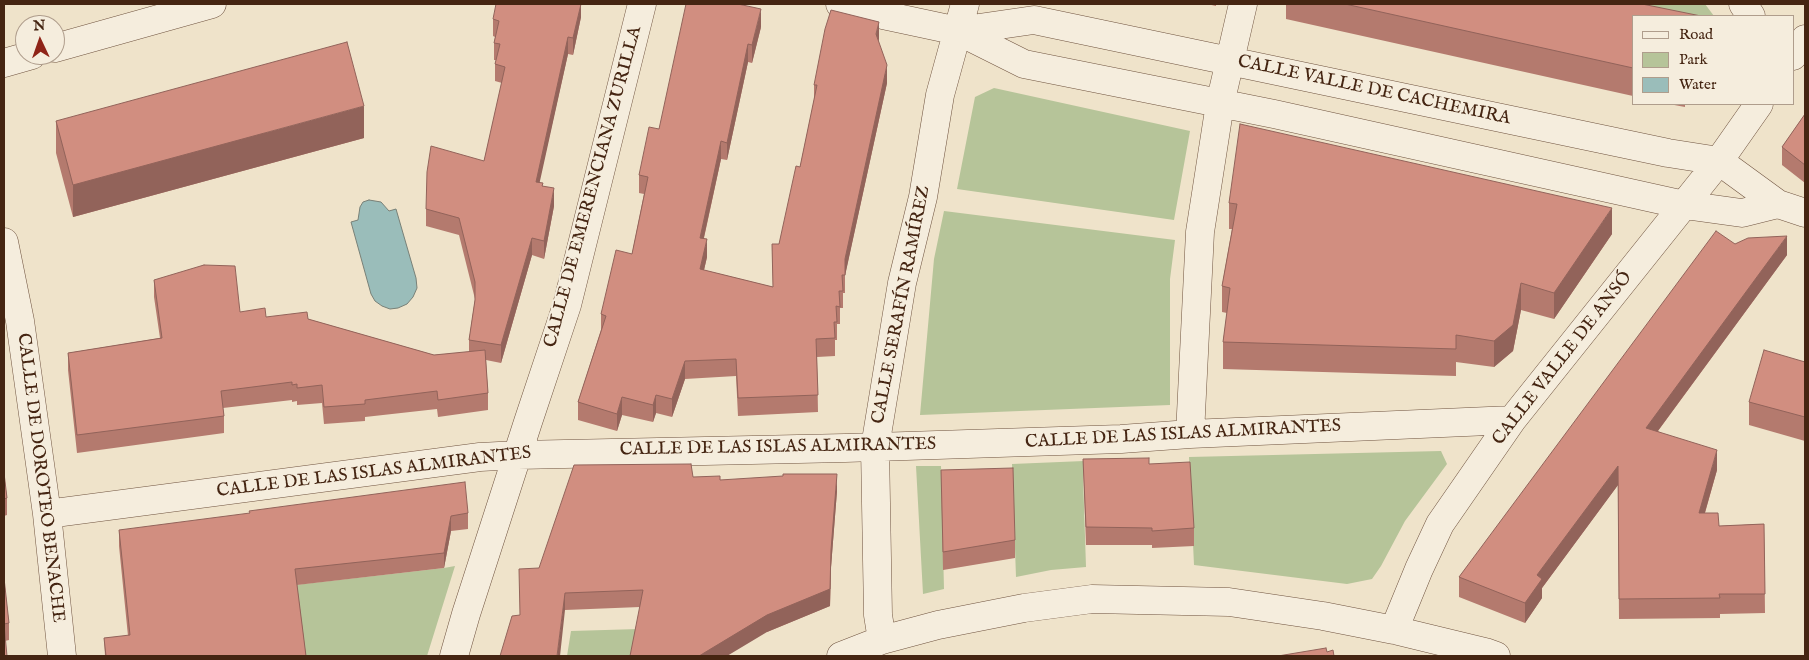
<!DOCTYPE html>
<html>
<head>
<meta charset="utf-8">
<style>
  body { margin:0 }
  #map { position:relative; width:1809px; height:660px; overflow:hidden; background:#efe3ca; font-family:"IM FELL English",serif }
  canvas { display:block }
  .frame { position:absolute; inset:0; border:5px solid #452512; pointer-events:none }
  .legend { position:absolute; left:1632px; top:15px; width:162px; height:90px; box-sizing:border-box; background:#f5eddd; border:1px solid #af9d8c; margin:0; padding:6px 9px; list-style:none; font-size:15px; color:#452512 }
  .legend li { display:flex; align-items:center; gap:10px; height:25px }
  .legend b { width:25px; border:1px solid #af9d8c }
  .north { position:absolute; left:15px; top:15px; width:50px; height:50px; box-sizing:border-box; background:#f5eddd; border:1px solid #af9d8c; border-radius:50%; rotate:357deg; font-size:14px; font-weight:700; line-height:20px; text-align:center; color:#452512 }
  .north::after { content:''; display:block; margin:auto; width:18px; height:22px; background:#8f2418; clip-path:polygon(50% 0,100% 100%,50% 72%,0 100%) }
</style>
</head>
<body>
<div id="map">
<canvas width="1809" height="660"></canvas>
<div class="frame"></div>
<ul class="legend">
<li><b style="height:6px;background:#f5eddd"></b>Road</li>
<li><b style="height:14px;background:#b6c499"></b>Park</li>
<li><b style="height:14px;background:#9abdba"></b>Water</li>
</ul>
<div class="north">N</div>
</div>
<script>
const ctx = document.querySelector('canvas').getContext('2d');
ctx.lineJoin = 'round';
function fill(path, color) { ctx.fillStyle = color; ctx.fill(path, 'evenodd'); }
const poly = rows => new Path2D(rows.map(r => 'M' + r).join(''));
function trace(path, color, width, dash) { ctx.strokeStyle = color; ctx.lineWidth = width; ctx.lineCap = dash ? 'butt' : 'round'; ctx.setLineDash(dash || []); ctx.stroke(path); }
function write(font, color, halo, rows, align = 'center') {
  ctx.font = font + ' "IM FELL English",serif'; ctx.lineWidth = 4; ctx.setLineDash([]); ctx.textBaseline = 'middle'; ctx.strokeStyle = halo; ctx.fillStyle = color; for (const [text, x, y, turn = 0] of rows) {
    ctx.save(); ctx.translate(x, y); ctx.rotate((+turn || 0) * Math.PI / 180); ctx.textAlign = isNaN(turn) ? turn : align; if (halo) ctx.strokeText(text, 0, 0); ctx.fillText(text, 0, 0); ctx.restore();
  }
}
fill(poly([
  [1635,4,1705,4,1714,16,1694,16],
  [994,88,1190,131,1174,220,957,189,975,97],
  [944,211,1175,240,1170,279,1170,405,920,415,934,259],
  [1441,451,1447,464,1405,521,1381,566,1372,579,1347,584,1194,565,1189,457],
  [1084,461,1083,476,1086,567,1051,570,1016,577,1012,464],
  [916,466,941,466,944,589,923,594],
  [455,566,427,656,304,656,295,585,444,568],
  [639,629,633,656,567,656,571,631]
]), '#b6c499');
const water = poly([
  [369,200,381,202,389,211,396,209,416,278,417,288,413,297,407,304,398,308,390,309,382,306,375,301,371,294,351,222,358,220,360,207,363,202,369,200]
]);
fill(water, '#9abdba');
trace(water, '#788077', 1);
const street = poly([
  [840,4,883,15,958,31,1024,64,1274,114,1684,205,1742,213,1778,204],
  [1743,4,1751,16],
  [958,31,1034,20,1668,153,1719,161,1778,204,1805,213],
  [55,48,212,4],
  [1793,56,1805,39],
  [4,63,32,55],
  [4,242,20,321,47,514,62,656],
  [1190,434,1200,232,1220,104,1243,4],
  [47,514,480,457,518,455,845,448,1121,439,1190,434,1512,420],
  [1394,630,1419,569,1440,524,1512,420,1719,161,1759,104],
  [882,640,878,615,875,447,902,283,923,197,940,95,965,4],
  [454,656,466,614,528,422,567,305,642,4],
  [841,656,882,640,938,625,1024,608,1092,599,1229,602,1323,616,1394,630,1485,652,1496,656]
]);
trace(street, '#705440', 29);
trace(street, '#f5eddd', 28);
fill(poly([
  [581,4,581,17,573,55,568,54,539,182,543,186,554,206,544,259,532,255,501,363,486,360,488,393,488,410,438,417,437,409,365,417,365,421,324,424,322,403,297,405,297,401,292,402,292,400,223,408,224,416,224,433,77,453,68,370,68,353,160,338,154,297,154,280,240,312,266,317,308,319,434,355,469,352,469,340,475,299,459,235,426,226,426,209,484,161,502,83,495,81,495,64,496,60,494,60,494,43,495,37,493,36,493,19],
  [1207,4,1216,4,1216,6],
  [1286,4,1642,4,1633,16,1633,96,1286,19],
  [761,27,752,63,748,62,727,160,721,159,704,238,707,257,704,270,773,287,772,244,779,244,800,167,814,100,814,85,879,39,878,42,887,83,845,275,845,293,843,293,843,308,840,308,840,324,837,324,837,340,835,340,835,356,817,357,818,412,738,416,736,376,685,379,672,417,656,413,653,422,622,415,617,431,578,420,578,402,601,330,601,314,632,254,644,194,639,193,639,175,659,129],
  [1669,104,1685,104,1685,107],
  [1805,114,1805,183,1782,165,1782,147],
  [56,121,364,138,73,217,56,153],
  [1229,203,1612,234,1554,319,1521,310,1513,351,1494,367,1456,362,1456,376,1223,369,1223,342,1227,313,1222,312,1222,286,1232,229,1229,229],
  [1735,244,1787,255,1658,431,1717,470,1705,513,1719,526,1764,524,1765,613,1720,614,1720,618,1619,619,1618,485,1542,588,1542,598,1525,623,1459,597,1459,577],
  [1805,362,1805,441,1749,425,1749,402],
  [1083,459,1149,464,1194,528,1194,546,1152,548,1152,545,1086,545],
  [941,470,1015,540,1015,558,943,570],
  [4,473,7,498,7,515,4,516],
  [693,477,720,480,837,491,831,567,830,606,767,632,640,607,565,610,520,615,539,568],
  [468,513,468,529,451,531,444,568,297,585,306,656,105,656,104,638,128,636,119,546,119,530],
  [4,578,9,623,9,640,5,641,4,656]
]), '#b47a6e');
fill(poly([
  [581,4,581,17,573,55,573,38],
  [761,9,761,27,752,63,752,45],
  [879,22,879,39,876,52,876,34],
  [568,37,568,54,536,199,536,182],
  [748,44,748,62,727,160,727,143],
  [887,65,887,83,845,276,845,259],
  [364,106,364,138,73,217,73,185],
  [721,141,721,159,700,255,700,238],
  [554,188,554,206,544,259,544,241],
  [1612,208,1612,234,1554,319,1554,293],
  [1787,236,1787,255,1646,447,1646,428],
  [532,238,532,255,501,363,501,345],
  [707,239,707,257,700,287,700,269],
  [1521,283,1521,310,1513,351,1494,367,1494,341],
  [685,361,685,379,672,417,672,399],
  [656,395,656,413,653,422,653,405],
  [622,397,622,415,617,431,617,414],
  [1717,450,1717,470,1699,533,1699,513],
  [1618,466,1618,485,1542,588,1542,598,1525,623,1525,603,1537,575],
  [837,474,837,491,831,567,830,606,767,632,727,656,699,656,831,550],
  [451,516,451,531,444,568,444,553],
  [565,593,565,610,560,656,557,656]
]), '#92635a');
const building = poly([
  [496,4,581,4,573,38,568,37,536,182,543,183,542,186,554,188,544,241,532,238,501,345,469,340,475,300,475,282,459,218,426,209,427,172,431,146,484,161,505,67,495,64,500,44,494,43,499,21,493,19,496,4],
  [686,4,738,4,761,9,752,45,748,44,727,143,721,141,700,238,707,239,700,269,773,287,772,244,779,244,796,166,800,167,817,85,814,85,825,29,831,10,879,22,876,34,887,65,845,259,845,275,842,275,843,291,839,291,840,307,836,306,837,322,834,322,835,338,816,339,818,395,738,398,736,359,685,361,672,399,656,395,653,405,622,397,617,414,578,402,606,316,601,314,616,250,632,254,648,177,639,175,649,127,659,129,686,4],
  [1345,4,1642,4,1701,16,1633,16,1633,68,1345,4],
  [347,42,364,106,73,185,56,121,347,42],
  [1805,114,1805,165,1782,147,1805,114],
  [1240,124,1612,208,1554,293,1521,283,1513,325,1494,341,1456,335,1456,349,1223,342,1230,288,1222,286,1237,204,1229,203,1240,124],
  [1716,231,1735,244,1748,238,1787,236,1646,428,1717,450,1699,513,1718,513,1719,526,1764,524,1765,594,1719,594,1720,598,1619,599,1618,466,1537,575,1542,579,1525,603,1459,577,1716,231],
  [204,265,235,266,240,312,265,308,266,317,307,312,308,319,434,355,485,350,488,393,438,400,437,391,365,400,365,404,324,407,322,385,297,388,297,384,292,385,292,382,221,391,224,416,77,435,68,353,162,338,154,280,204,265],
  [1764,350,1805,362,1805,417,1749,402,1764,350],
  [1149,458,1149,464,1190,462,1194,528,1152,531,1152,528,1086,527,1083,459,1149,458],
  [691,464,693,477,720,476,720,480,783,476,783,474,837,474,831,550,830,589,767,615,699,656,630,656,643,590,565,593,557,656,500,656,512,616,520,615,519,569,539,568,574,465,691,464],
  [1013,468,1015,540,943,552,941,470,1013,468],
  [4,473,7,498,4,499,4,473],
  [465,482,468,513,451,516,444,553,295,569,306,656,106,656,104,638,130,635,119,530,250,513,249,511,465,482],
  [4,578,9,623,4,624,4,578],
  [4,624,7,656,4,656,4,624],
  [1326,648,1327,652,1333,650,1334,656,1278,656,1326,648]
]);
fill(building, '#d18e80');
trace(building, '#92635a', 1);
write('18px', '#452512', '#f5eddd', [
  ["CALLE VALLE DE CACHEMIRA",1374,91,12],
  ["CALLE DE EMERENCIANA ZURILLA",594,187,-75],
  ["CALLE SERAFÍN RAMÍREZ",902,305,-79],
  ["CALLE VALLE DE ANSÓ",1563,359,-52],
  ["CALLE DE LAS ISLAS ALMIRANTES",1183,435,-3],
  ["CALLE DE LAS ISLAS ALMIRANTES",778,448,-1],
  ["CALLE DE LAS ISLAS ALMIRANTES",374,473,-7],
  ["CALLE DE DOROTEO BENACHE",40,478,83]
]);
</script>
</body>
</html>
